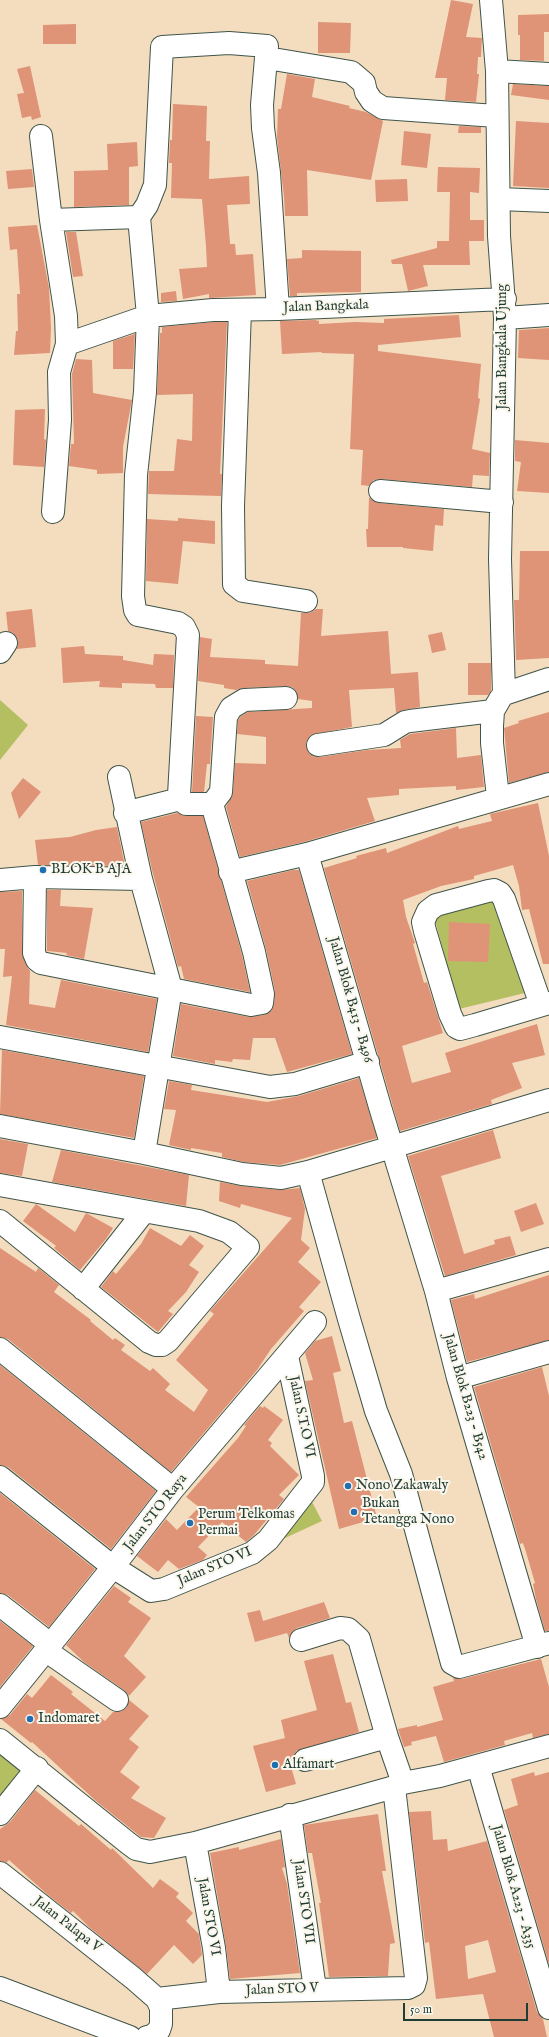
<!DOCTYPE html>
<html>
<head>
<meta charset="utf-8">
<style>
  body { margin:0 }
  #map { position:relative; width:549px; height:2037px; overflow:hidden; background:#f4dcbf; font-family:"IM FELL English",serif }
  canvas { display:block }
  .scale { position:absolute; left:403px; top:2003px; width:125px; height:18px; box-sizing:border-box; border:2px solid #1f3d34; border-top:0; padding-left:5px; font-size:12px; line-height:14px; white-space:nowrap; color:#1f3d34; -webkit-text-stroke:3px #fbf7ec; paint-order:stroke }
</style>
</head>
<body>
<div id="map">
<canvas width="549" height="2037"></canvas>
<div class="scale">50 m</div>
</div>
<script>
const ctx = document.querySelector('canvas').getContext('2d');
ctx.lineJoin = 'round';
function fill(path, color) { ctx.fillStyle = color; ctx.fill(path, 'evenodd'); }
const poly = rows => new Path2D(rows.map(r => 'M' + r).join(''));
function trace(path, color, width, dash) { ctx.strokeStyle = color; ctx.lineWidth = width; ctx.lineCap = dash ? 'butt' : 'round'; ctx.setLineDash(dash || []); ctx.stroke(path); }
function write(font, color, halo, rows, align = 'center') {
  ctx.font = font + ' "IM FELL English",serif'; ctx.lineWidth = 4; ctx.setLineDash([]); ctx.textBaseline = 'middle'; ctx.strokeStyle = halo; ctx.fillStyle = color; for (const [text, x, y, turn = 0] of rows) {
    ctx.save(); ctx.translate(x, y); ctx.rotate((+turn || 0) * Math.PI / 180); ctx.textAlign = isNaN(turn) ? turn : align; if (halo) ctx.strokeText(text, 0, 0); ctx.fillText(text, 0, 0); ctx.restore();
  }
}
fill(poly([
  [0,700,28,725,0,760],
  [498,896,529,992,459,1009,433,913],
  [311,1500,322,1521,272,1544],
  [0,1746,29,1770,0,1806]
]), '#b3bf61');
fill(poly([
  [451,0,473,4,466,37,482,38,481,57,478,57,477,74,479,74,476,102,445,100,447,78,435,78],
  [549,14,549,32,544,32,544,61,520,60,520,35,518,35,518,15],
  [318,22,351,23,350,53,318,53],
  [76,24,76,44,43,44,43,25],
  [30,66,41,117,32,120,31,116,22,118,17,94,24,93,17,69],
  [287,74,315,79,312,97,350,106,349,108,366,112,383,121,371,180,307,170,308,216,285,216,284,197,277,137,278,109,281,109],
  [513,84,549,86,549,100,511,95],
  [173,104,207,106,206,141,210,141,209,179,249,176,250,204,227,205,230,244,235,244,236,255,253,254,256,295,209,298,209,294,183,299,179,269,207,267,206,246,202,199,171,198,172,163,169,163,170,140,172,140],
  [516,121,549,123,549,188,513,186],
  [459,126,481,127,481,133,458,133],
  [404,131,431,134,427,168,401,165],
  [137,142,138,166,129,167,129,205,74,207,74,171,108,170,107,144],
  [438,167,480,168,479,193,470,192,470,220,484,220,484,241,469,241,470,265,423,265,428,286,408,291,402,264,392,264,391,260,437,248,437,241,449,241,450,192,437,192],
  [32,169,34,187,8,189,6,171],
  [407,179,408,201,376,202,375,180],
  [37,225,49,288,51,328,50,353,14,355,16,331,18,331,17,294,20,294,17,249,10,250,8,227],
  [66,232,76,232,83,276,73,277],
  [302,250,361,251,361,292,297,293,297,296,290,296,287,259,302,258],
  [176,291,177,301,161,302,161,293],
  [459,315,461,337,378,345,378,351,481,364,478,398,480,399,472,449,490,453,489,476,473,475,472,487,381,479,374,480,369,486,361,485,363,450,350,449,354,354,321,353,322,352,282,354,280,321,315,320,319,321,319,324,355,322,384,323,384,319],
  [214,322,227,322,220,474,222,474,221,496,148,494,149,471,174,471,177,439,192,441,193,394,157,395,160,333,162,333,162,327],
  [549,328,549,360,518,358,519,330],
  [135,334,133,369,113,369,113,341],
  [76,359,92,360,93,393,132,400,123,447,123,473,97,474,97,470,69,466,71,444,74,444,72,374],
  [45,409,44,439,46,440,44,467,13,465,15,410],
  [515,440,549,443,549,493,517,491,521,462,515,461],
  [369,497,373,501,379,503,444,509,443,526,435,525,433,551,403,548,403,547,367,547,366,529,368,529],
  [178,518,215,521,215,544,183,541,178,584,146,581,147,519,178,521],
  [520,551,549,551,549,658,516,660,514,600,519,600],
  [32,609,36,647,17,649,18,643,17,638,13,633,8,631,6,612],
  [316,609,323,609,321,636,388,631,391,674,418,672,420,707,403,710,396,713,394,688,349,690,352,727,311,735,307,740,306,746,309,753,314,757,320,757,367,750,401,748,400,740,410,734,456,728,457,758,481,755,484,787,456,790,456,786,399,789,399,795,367,798,375,821,304,842,240,857,226,807,233,793,235,763,266,764,266,737,237,734,238,721,240,717,248,712,312,708,312,701,298,699,296,691,292,687,286,686,243,688,236,690,224,688,224,685,198,681,200,637,212,639,210,657,265,660,265,664,298,666,301,613,310,613],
  [442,632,446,650,432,653,428,635],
  [84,646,85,654,123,656,123,660,153,665,154,654,174,655,173,688,156,688,155,684,122,683,122,688,99,687,100,681,63,683,61,648],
  [468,663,491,663,491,691,488,695,468,695],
  [549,712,549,772,509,783,504,728,519,723,518,721],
  [196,716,213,717,210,764,207,764,204,792,192,792],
  [23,778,41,792,19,819,11,793],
  [538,803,549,856,549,964,543,964,529,909,522,910,519,886,513,865,474,876,474,879,441,886,403,900,406,917,415,943,413,944,424,983,427,982,443,1033,402,1046,412,1083,451,1072,445,1053,537,1024,545,1055,512,1063,522,1088,491,1100,492,1104,400,1131,324,868,357,858,356,856,386,848,387,853,458,826,459,829,492,821,490,814],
  [177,813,186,816,203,816,242,955,250,992,184,979,181,966,178,967,152,870,141,822],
  [117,827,125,866,38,865,35,840,70,837,96,830],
  [293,870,299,870,352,1054,287,1072,275,1038,253,1038,250,1060,233,1059,232,1062,215,1060,215,1064,173,1056,181,1004,249,1017,264,1015,271,1011,274,1004,275,991,266,949,247,881],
  [47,890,61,890,60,906,93,908,84,959,66,955,67,953,47,951],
  [22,891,22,953,26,965,30,971,29,1004,55,1008,61,980,157,999,148,1052,6,1025,12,976,3,977,5,949,0,949,0,892],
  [449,922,490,924,488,962,448,961],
  [2,1050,144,1076,134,1138,0,1114],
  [359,1078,377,1138,280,1165,244,1162,222,1157,222,1153,191,1148,191,1150,169,1145,176,1110,164,1109,169,1081,192,1085,191,1090,267,1102,299,1096],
  [493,1130,501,1158,441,1176,464,1254,495,1244,494,1240,510,1236,516,1255,445,1276,408,1156],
  [0,1139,28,1144,22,1176,0,1173],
  [61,1150,189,1175,186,1206,52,1182],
  [220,1182,241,1186,280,1190,300,1188,305,1209,301,1240,310,1248,298,1262,321,1282,299,1307,304,1311,271,1349,257,1370,171,1472,8,1339,0,1337,0,1248,36,1272,38,1268,59,1285,54,1292,91,1320,90,1321,113,1340,115,1338,125,1345,121,1350,150,1371,153,1368,170,1384,165,1390,194,1412,208,1390,176,1360,214,1314,210,1311,292,1218,241,1204,240,1208,219,1201],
  [536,1203,544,1224,521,1232,514,1211],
  [36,1204,75,1232,86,1213,113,1228,106,1239,80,1270,54,1248,56,1246,23,1221],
  [150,1228,181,1246,190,1235,204,1246,189,1265,199,1272,186,1292,168,1311,173,1314,158,1332,101,1287,113,1271,116,1274,141,1244],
  [549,1275,549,1340,467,1362,451,1300,474,1294,475,1299],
  [332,1336,341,1371,333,1373,344,1423,352,1421,377,1518,339,1529,305,1381,313,1380,305,1353,315,1341],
  [0,1365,156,1491,111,1549,8,1467,0,1465],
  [542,1367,549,1396,549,1631,545,1631,536,1599,533,1584,535,1583,526,1552,523,1543,520,1544,474,1387],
  [260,1406,263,1408,264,1406,283,1420,268,1440,272,1443,270,1446,299,1475,279,1495,284,1499,254,1535,246,1542,222,1522,198,1547,207,1555,203,1560,179,1569,168,1560,158,1572,137,1556,166,1519,177,1530,199,1507,186,1497,238,1438,246,1426,244,1425],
  [0,1493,95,1569,49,1627,8,1595,0,1593],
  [114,1586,131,1598,128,1602,151,1618,124,1656,146,1677,129,1696,124,1690,84,1662,66,1645],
  [324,1602,330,1618,297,1628,292,1632,289,1638,287,1633,255,1642,247,1613,260,1610,263,1621],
  [0,1621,33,1646,0,1687],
  [333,1654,346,1703,351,1702,359,1732,296,1751,293,1759,289,1760,296,1784,266,1792,253,1746,285,1738,281,1720,317,1710,304,1661],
  [541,1659,549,1687,549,1734,533,1738,532,1733,504,1741,505,1745,444,1762,436,1736,411,1742,412,1745,404,1747,398,1729,417,1725,417,1727,443,1720,433,1687,454,1681,453,1678,462,1679],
  [51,1675,73,1692,71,1694,105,1721,113,1712,122,1711,127,1707,129,1700,149,1716,129,1739,139,1747,120,1772,140,1787,131,1798,166,1818,154,1838,141,1837,96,1801,32,1742,31,1743,1,1719,10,1715,27,1694,32,1698],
  [534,1772,535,1776,549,1772,549,1964,504,1810,518,1805,511,1779],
  [35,1790,79,1826,81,1824,111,1850,112,1848,153,1888,160,1879,179,1893,176,1897,193,1913,186,1921,199,1934,202,1955,193,1964,174,1945,147,1974,90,1928,73,1911,71,1913,48,1895,9,1860,6,1863,0,1861,0,1829,10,1822],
  [431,1811,433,1840,447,1839,448,1851,487,1841,537,2012,543,2019,547,2037,494,2037,483,1994,436,1999,429,1942,425,1943,409,1812],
  [488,1940,496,1972,468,1979,465,1946],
  [378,1814,386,1871,382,1871,395,1943,390,1944,388,1976,329,1977,319,1903,321,1903,312,1853,308,1853,304,1825],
  [281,1839,285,1867,282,1868,287,1884,300,1973,230,1979,226,1946,210,1853,239,1847,239,1850]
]), '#df9377');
const minor = poly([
  [491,0,497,71,499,236,505,318,500,559,504,694],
  [267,58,351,72,364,83,366,92,372,101,383,108,496,116],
  [497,71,549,74],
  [41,136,51,220,66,316,67,344],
  [499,199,549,201],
  [139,217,147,205,155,185,162,47,229,43,267,46,262,105,263,128,269,173,278,309],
  [51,220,139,217,148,316,145,392,136,475,133,596,135,610,138,615,178,623,184,627,188,635,179,795,180,799,186,804,212,804],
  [240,310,233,506,234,584,243,591,306,601],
  [505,318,549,315],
  [380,491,502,502],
  [53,512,60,420,59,372,67,344,148,316,213,310,278,309,505,299],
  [0,652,6,643],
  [504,694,549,679],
  [318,745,384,735,405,722,410,721,493,711],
  [119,777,141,879],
  [498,797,492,743,492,726,493,711,500,699],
  [125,813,180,799],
  [307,854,380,1107,436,1291,458,1378,537,1647],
  [230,872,307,854,549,784],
  [35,877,34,953,37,960,41,963,251,1005,262,1003,263,994,254,952,212,804,221,792,226,717,231,708,244,700,286,698],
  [0,880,35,877,141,879,171,989,144,1153],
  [541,1005,504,899,500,893,494,890,488,891,436,905,428,911,423,922,425,931,450,1014,456,1027,460,1029,475,1025,549,1003],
  [0,1037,270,1087,295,1084,368,1062],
  [0,1126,144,1153,242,1174,281,1178,308,1172,549,1100],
  [308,1172,349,1319,376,1411,401,1474,452,1663,459,1667,549,1643],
  [0,1185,199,1221,229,1232,248,1247,168,1341,162,1345,156,1345,149,1342,0,1221],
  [83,1289,143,1213],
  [436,1291,549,1259],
  [0,1349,173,1489],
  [458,1378,549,1352],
  [0,1477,113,1567,151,1591,164,1589,252,1553,268,1540,313,1482,313,1476,287,1356],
  [0,1605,50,1644],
  [301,1640,340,1628,348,1629,359,1639,387,1737,403,1783],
  [45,1650,117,1700],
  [0,1707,113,1567,173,1489,315,1322],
  [0,1740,128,1843,136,1849,150,1852,195,1843,394,1787,403,1783,440,1776,549,1746],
  [305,1760,387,1737],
  [478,1766,549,2008],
  [0,1814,37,1768],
  [290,1815,315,1989],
  [195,1843,214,1948,219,1992],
  [0,1873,133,1978,157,1999,161,2008,161,2024,159,2030,152,2036,147,2037],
  [0,1988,130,2037],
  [157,1999,219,1992,408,1988,414,1985,416,1978,394,1787]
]);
trace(minor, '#3f5549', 24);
trace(minor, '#fff', 22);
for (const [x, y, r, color] of [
  [43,870,4,"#1f6fb2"],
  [348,1486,4,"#1f6fb2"],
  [354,1512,4,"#1f6fb2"],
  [190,1523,4,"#1f6fb2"],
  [30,1719,4,"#1f6fb2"],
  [275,1765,4,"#1f6fb2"]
]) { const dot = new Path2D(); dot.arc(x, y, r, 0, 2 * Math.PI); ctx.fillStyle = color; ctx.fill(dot); trace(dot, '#fbf7ec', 1.5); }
write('14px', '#1f3d34', '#fbf7ec', [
  ["Jalan Bangkala",326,307,-2],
  ["Jalan Bangkala Ujung",503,347,-90],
  ["Jalan Blok B413 - B496",350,1000,74],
  ["Jalan Blok B223 - B542",465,1397,74],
  ["Jalan S.T.O VI",301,1417,78],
  ["Jalan STO Raya",156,1513,-52],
  ["Jalan STO VI",215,1567,-23],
  ["Jalan Blok A223 - A335",513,1887,74],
  ["Jalan STO VII",303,1902,82],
  ["Jalan STO VI",208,1917,80],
  ["Jalan Palapa V",67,1925,38],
  ["Jalan STO V",282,1990,-2]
]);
write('14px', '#1f3d34', '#fbf7ec', [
  ["BLOK B AJA",51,870],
  ["Nono Zakawaly",356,1486],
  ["Bukan",362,1504],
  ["Tetangga Nono",362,1520],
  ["Perum Telkomas",198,1515],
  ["Permai",198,1531],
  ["Indomaret",38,1719],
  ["Alfamart",283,1765]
], 'left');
</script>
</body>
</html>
